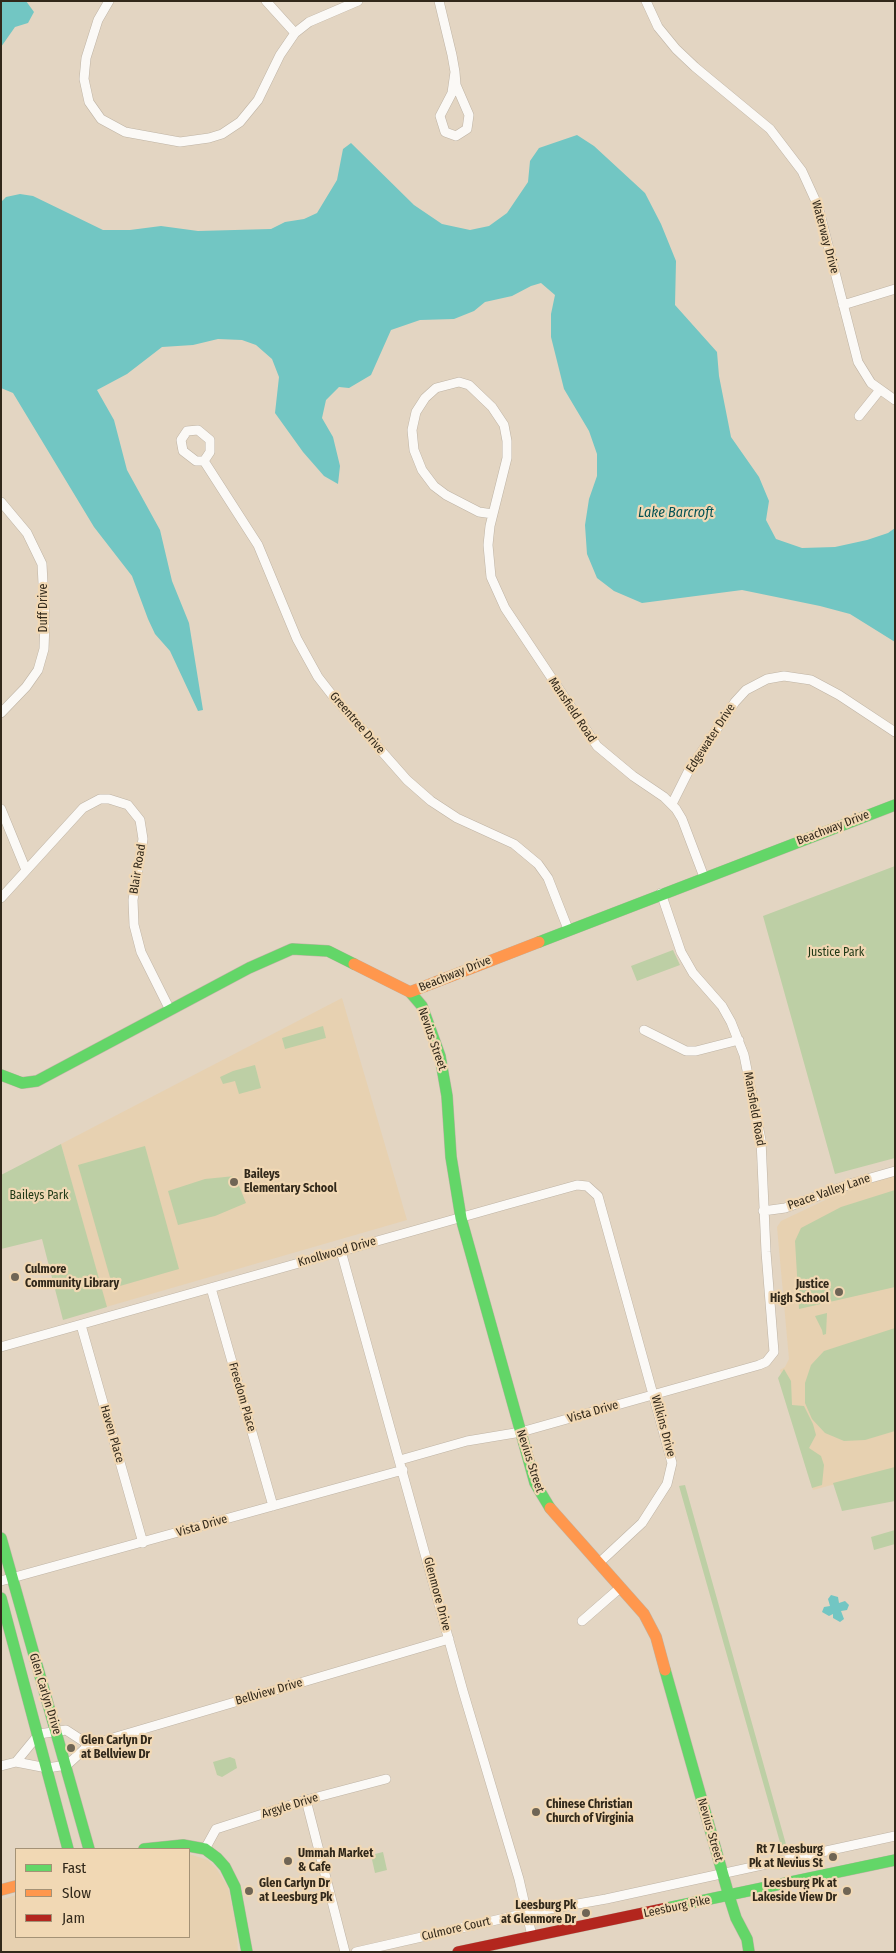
<!DOCTYPE html>
<html>
<head>
<meta charset="utf-8">
<style>
  body { margin:0 }
  #map { position:relative; width:896px; height:1953px; overflow:hidden; background:#e3d5c2; font-family:"Fira Sans Condensed",sans-serif }
  canvas { display:block }
  .frame { position:absolute; inset:0; border:2px solid #31281a; pointer-events:none }
  .legend { position:absolute; left:15px; top:1848px; width:175px; height:90px; box-sizing:border-box; background:#f1d8b4; border:1px solid #a49276; margin:0; padding:6px 9px; list-style:none; font-size:15px; color:#31281a }
  .legend li { display:flex; align-items:center; gap:10px; height:25px }
  .legend b { width:25px; border:1px solid #a49276 }
</style>
</head>
<body>
<div id="map">
<canvas width="896" height="1953"></canvas>
<div class="frame"></div>
<ul class="legend">
<li><b style="height:6px;background:#63d668"></b>Fast</li>
<li><b style="height:6px;background:#ff974d"></b>Slow</li>
<li><b style="height:6px;background:#b3261e"></b>Jam</li>
</ul>
</div>
<script>
const ctx = document.querySelector('canvas').getContext('2d');
ctx.lineJoin = 'round';
function fill(path, color) { ctx.fillStyle = color; ctx.fill(path, 'evenodd'); }
const poly = rows => new Path2D(rows.map(r => 'M' + r).join(''));
function trace(path, color, width, dash) { ctx.strokeStyle = color; ctx.lineWidth = width; ctx.lineCap = dash ? 'butt' : 'round'; ctx.setLineDash(dash || []); ctx.stroke(path); }
function write(font, color, halo, rows, align = 'center') {
  ctx.font = font + ' "Fira Sans Condensed",sans-serif'; ctx.lineWidth = 4.5; ctx.setLineDash([]); ctx.textBaseline = 'middle'; ctx.strokeStyle = halo; ctx.fillStyle = color; for (const [text, x, y, turn = 0] of rows) {
    ctx.save(); ctx.translate(x, y); ctx.rotate((+turn || 0) * Math.PI / 180); ctx.textAlign = isNaN(turn) ? turn : align; if (halo) ctx.strokeText(text, 0, 0); ctx.fillText(text, 0, 0); ctx.restore();
  }
}
fill(poly([
  [342,998,407,1220,106,1307,61,1144],
  [895,1168,895,1468,813,1490,780,1370,785,1367,789,1359,777,1227,781,1221,840,1193,838,1183],
  [189,1854,208,1860,216,1868,228,1887,236,1925,238,1952,1,1952,1,1900,16,1895,16,1937,189,1937]
]), '#e7d1b1');
fill(poly([
  [895,866,895,1158,835,1174,763,916],
  [673,950,680,965,637,981,631,966],
  [323,1026,326,1038,285,1049,282,1038],
  [255,1065,261,1088,239,1094,235,1081,223,1084,220,1077,233,1071],
  [61,1144,107,1307,63,1320,42,1239,1,1249,1,1175],
  [145,1146,179,1269,113,1288,78,1165],
  [235,1176,246,1203,215,1216,178,1225,168,1191,205,1179],
  [895,1190,895,1287,799,1309,795,1241,801,1228,841,1207],
  [827,1313,826,1334,823,1335,822,1330,815,1316],
  [895,1328,895,1431,865,1440,844,1441,825,1433,812,1419,805,1403,805,1383,811,1365,824,1351],
  [784,1369,791,1381,792,1405,804,1406,813,1424,816,1435,809,1448,821,1456,824,1465,822,1485,812,1488,778,1378],
  [895,1467,895,1501,842,1511,833,1483],
  [685,1485,789,1855,783,1853,679,1486],
  [895,1530,895,1544,874,1550,871,1537],
  [230,1757,235,1759,237,1768,222,1777,217,1775,213,1762],
  [383,1852,387,1870,375,1873,371,1855]
]), '#bdcfa5');
fill(poly([
  [1,1,26,1,34,12,28,23,15,27,1,47],
  [577,135,594,146,645,193,661,224,676,261,675,305,717,352,719,376,731,437,759,477,769,501,766,520,776,539,802,548,835,547,867,540,888,533,895,528,895,642,850,614,820,606,742,590,642,603,614,591,597,578,587,554,585,525,589,499,597,476,597,454,589,431,564,389,551,337,551,314,555,295,541,283,531,286,512,296,485,302,474,311,454,319,420,320,391,330,371,375,349,388,339,387,326,400,322,418,333,437,340,466,338,484,324,476,303,452,275,413,279,377,272,359,256,345,242,340,218,339,193,345,162,347,127,374,97,390,114,420,127,470,160,530,172,581,189,623,203,710,198,711,170,651,155,634,148,619,132,576,94,527,13,393,1,388,1,202,6,197,20,194,33,196,103,230,130,230,161,226,198,231,271,229,285,222,304,219,317,213,337,180,343,149,351,143,414,205,442,224,470,230,489,226,507,213,528,182,530,161,539,148],
  [831,1595,838,1597,839,1603,845,1601,849,1605,847,1610,841,1611,844,1619,840,1622,833,1618,833,1614,829,1616,822,1612,824,1607,830,1606,828,1599]
]), '#72c6c3');
const street = poly([
  [109,1,98,20,86,58,84,79,89,102,101,119,125,132,180,142,209,138,222,134,240,122,258,100,280,55,295,33,309,22,358,1],
  [266,1,295,33],
  [439,1,452,55,455,72,456,85,469,115,467,129,456,136,445,132,440,116,452,93,455,72],
  [646,1,658,27,676,49,695,67,770,129,802,171,818,206,858,362,871,383,895,400],
  [843,305,895,289],
  [859,416,879,391],
  [204,461,196,461,183,451,181,440,187,431,198,430,210,440,210,452,204,461,258,545,297,639,318,677,332,695,407,780,431,801,457,818,514,844,538,864,548,878,568,929],
  [1,502,27,533,42,564,45,622,44,649,38,670,26,687,1,713],
  [493,514,479,512,446,495,434,486,422,470,414,450,412,430,416,412,425,398,436,388,459,382,469,385,492,407,504,425,507,441,507,458,490,526,488,545,491,577,505,608,597,746,633,776,664,797,676,809,682,819,704,877],
  [672,804,688,772,735,702,746,690,767,679,784,676,811,680,839,695,895,732],
  [1,809,26,870],
  [1,898,83,808,100,799,109,799,128,805,140,820,143,839,133,900,134,925,141,952,170,1010],
  [644,1030,686,1051,696,1051,739,1040],
  [763,1211,785,1208,853,1183,895,1171],
  [341,1251,463,1691,519,1879,532,1936],
  [211,1288,273,1506],
  [81,1325,143,1543],
  [1,1347,505,1205,577,1185,587,1186,598,1196,672,1463,667,1484,642,1523,599,1563],
  [400,1460,467,1441,521,1432,759,1365,766,1362,774,1352,766,1252,761,1140,744,1055,731,1022,722,1006,693,973,681,952,661,893],
  [1,1581,403,1470],
  [582,1621,621,1587],
  [16,1762,39,1734,66,1730,89,1745],
  [1,1766,16,1762,47,1768,67,1765,89,1745,449,1639],
  [306,1800,345,1952],
  [205,1849,216,1829,306,1800,386,1779],
  [356,1952,527,1913,606,1899,895,1836]
]);
const fast = poly([
  [539,942,895,805],
  [410,992,422,1006,440,1056,447,1096,451,1157,461,1218,535,1483,550,1508],
  [1,1075,22,1083,37,1081,249,968,292,949,328,951,354,964],
  [1,1538,89,1849],
  [1,1598,68,1849],
  [665,1670,729,1896,736,1918,747,1939,749,1952],
  [144,1849,183,1845,205,1849,217,1858,225,1867,235,1887,247,1952],
  [667,1908,895,1860]
]);
const slow = poly([
  [354,964,410,992,539,942],
  [550,1508,644,1614,656,1637,665,1670],
  [1,1890,16,1886]
]);
const jam = poly([
  [458,1952,667,1908]
]);
trace(street, '#beb3a4', 10);
trace(fast, '#beb3a4', 12);
trace(slow, '#beb3a4', 12);
trace(jam, '#beb3a4', 12);
trace(street, '#fbf9f6', 9);
trace(fast, '#63d668', 11);
trace(slow, '#ff974d', 11);
trace(jam, '#b3261e', 11);
for (const [x, y, r, color] of [
  [234,1182,5,"#6f6555"],
  [15,1277,5,"#6f6555"],
  [839,1292,5,"#6f6555"],
  [71,1748,5,"#6f6555"],
  [536,1812,5,"#6f6555"],
  [833,1857,5,"#6f6555"],
  [288,1861,5,"#6f6555"],
  [249,1891,5,"#6f6555"],
  [847,1891,5,"#6f6555"],
  [586,1913,5,"#6f6555"]
]) { const dot = new Path2D(); dot.arc(x, y, r, 0, 2 * Math.PI); ctx.fillStyle = color; ctx.fill(dot); trace(dot, '#f1d8b4', 2); }
write('12px', '#31281a', '#f1d8b4', [
  ["Waterway Drive",825,237,75],
  ["Duff Drive",44,608,-90],
  ["Mansfield Road",572,710,56],
  ["Greentree Drive",357,723,49],
  ["Edgewater Drive",711,738,-57],
  ["Beachway Drive",833,828,-21],
  ["Blair Road",138,869,-81],
  ["Beachway Drive",455,974,-22],
  ["Nevius Street",432,1039,71],
  ["Mansfield Road",754,1109,80],
  ["Peace Valley Lane",829,1192,-19],
  ["Knollwood Drive",337,1252,-16],
  ["Freedom Place",242,1397,74],
  ["Vista Drive",593,1412,-16],
  ["Wilkins Drive",663,1426,75],
  ["Haven Place",112,1434,74],
  ["Nevius Street",530,1461,72],
  ["Vista Drive",202,1526,-16],
  ["Glenmore Drive",437,1594,75],
  ["Bellview Drive",269,1692,-16],
  ["Glen Carlyn Drive",45,1694,73],
  ["Argyle Drive",290,1806,-17],
  ["Nevius Street",710,1830,74],
  ["Leesburg Pike",677,1907,-12],
  ["Culmore Court",456,1929,-13]
]);
write('12px', '#1e3714', '#f1d8b4', [
  ["Justice Park",836,953],
  ["Baileys Park",39,1196]
]);
write('bold 12px', '#31281a', '#f1d8b4', [
  ["Baileys",244,1175],
  ["Elementary School",244,1189],
  ["Culmore",25,1270],
  ["Community Library",25,1284],
  ["Justice",829,1285,"right"],
  ["High School",829,1299,"right"],
  ["Glen Carlyn Dr",81,1741],
  ["at Bellview Dr",81,1755],
  ["Chinese Christian",546,1805],
  ["Church of Virginia",546,1819],
  ["Rt 7 Leesburg",823,1850,"right"],
  ["Pk at Nevius St",823,1864,"right"],
  ["Ummah Market",298,1854],
  ["& Cafe",298,1868],
  ["Glen Carlyn Dr",259,1884],
  ["at Leesburg Pk",259,1898],
  ["Leesburg Pk at",837,1884,"right"],
  ["Lakeside View Dr",837,1898,"right"],
  ["Leesburg Pk",576,1906,"right"],
  ["at Glenmore Dr",576,1920,"right"]
], 'left');
write('italic 14px', '#045254', '#f1d8b4', [
  ["Lake Barcroft",676,513]
]);
</script>
</body>
</html>
